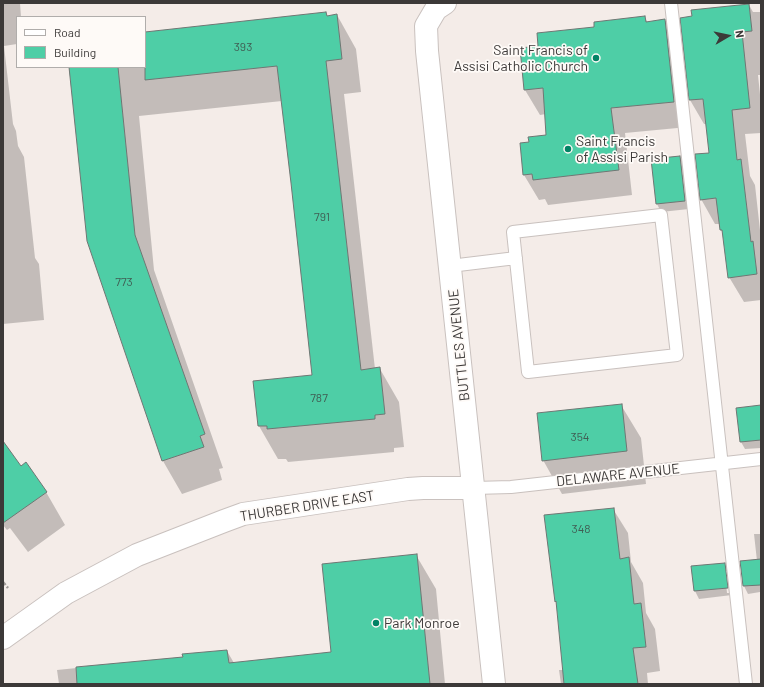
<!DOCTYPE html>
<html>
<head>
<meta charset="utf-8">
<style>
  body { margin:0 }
  #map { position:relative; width:764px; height:687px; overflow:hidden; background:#f4ece8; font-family:Barlow,sans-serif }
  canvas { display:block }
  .frame { position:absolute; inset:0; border:4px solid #3c3938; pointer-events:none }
  .legend { position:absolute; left:16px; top:16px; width:130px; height:52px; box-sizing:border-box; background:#fefaf7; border:1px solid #b0adab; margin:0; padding:5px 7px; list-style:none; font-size:12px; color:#3c3938 }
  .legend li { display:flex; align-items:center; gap:8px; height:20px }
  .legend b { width:20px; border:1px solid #b0adab }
  .north { position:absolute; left:708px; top:16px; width:40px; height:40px; -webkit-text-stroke:3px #fefaf7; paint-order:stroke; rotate:81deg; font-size:11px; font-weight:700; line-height:16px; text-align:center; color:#3c3938 }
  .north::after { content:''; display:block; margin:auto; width:14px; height:18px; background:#3c3938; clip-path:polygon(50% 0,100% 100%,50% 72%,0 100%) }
</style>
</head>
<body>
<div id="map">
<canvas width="764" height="687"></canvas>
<div class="frame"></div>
<ul class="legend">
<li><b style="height:5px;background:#fff"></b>Road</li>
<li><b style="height:11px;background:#4ecea6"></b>Building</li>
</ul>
<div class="north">N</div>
</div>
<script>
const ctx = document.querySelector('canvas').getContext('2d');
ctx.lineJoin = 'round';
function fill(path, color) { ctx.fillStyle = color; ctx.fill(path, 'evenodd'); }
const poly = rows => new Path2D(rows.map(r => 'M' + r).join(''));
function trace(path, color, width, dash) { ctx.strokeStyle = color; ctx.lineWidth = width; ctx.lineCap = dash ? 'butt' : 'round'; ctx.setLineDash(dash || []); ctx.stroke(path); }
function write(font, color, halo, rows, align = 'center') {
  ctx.font = font + ' Barlow,sans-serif'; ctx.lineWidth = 3.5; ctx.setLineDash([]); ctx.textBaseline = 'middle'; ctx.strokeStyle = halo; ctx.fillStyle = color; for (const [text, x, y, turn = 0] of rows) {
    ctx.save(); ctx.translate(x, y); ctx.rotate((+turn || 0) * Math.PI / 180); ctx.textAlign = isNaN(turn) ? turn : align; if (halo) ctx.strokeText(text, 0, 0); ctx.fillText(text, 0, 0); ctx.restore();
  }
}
fill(poly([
  [3,3,20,3,21,17,17,17,17,44,4,46,13,124,16,131,18,146,24,157,35,258,39,264,44,320,3,324],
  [749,5,753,12,761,12,761,75,758,75,761,104,761,133,745,134,750,176,755,185,761,239,761,300,744,302,729,277,724,234,721,230,720,224,715,224,701,199,711,154,707,124,704,124,690,100],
  [325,13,328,17,337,15,356,49,361,92,344,94,375,369,380,369,399,402,404,447,394,448,394,452,288,462,286,459,278,459,259,426,313,376,282,101,139,116,154,270,223,468,219,469,222,480,182,494,163,461,88,241,73,90,71,88,69,67,145,67,145,33],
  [645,18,648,23,665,20,679,46,688,127,625,133,632,195,548,205,545,199,539,200,524,175,521,144,530,143,547,136,546,114,540,115,525,90,539,47,595,28],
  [680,157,684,165,689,209,661,212,657,204,652,160],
  [621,405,641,438,646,484,562,494,543,460],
  [761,406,761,448,745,449,741,442,737,408],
  [3,443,21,467,46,492,65,525,28,552,10,528,7,530,3,525],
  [613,509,628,533,631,562,643,583,646,613,655,629,660,671,647,673,648,684,561,684,559,670,564,670,557,603,556,601],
  [754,534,761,534,761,597,760,592,748,594,744,586,741,562,757,561],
  [416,555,436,589,445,684,59,684,57,670,184,657,227,651,234,663,332,653],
  [725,564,729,572,732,595,699,599,695,591,692,567],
  [725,571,727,571,729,593,727,593]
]), '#0003');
const building = poly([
  [749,4,752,31,742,32,750,108,732,110,737,160,741,159,751,242,753,241,757,274,728,278,722,230,720,230,716,198,700,200,695,154,709,153,703,99,689,100,680,18,692,16,691,10,749,4],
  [326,12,327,16,337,14,342,59,326,61,361,370,380,367,385,414,375,415,375,419,267,429,267,426,258,426,253,381,312,375,291,183,277,66,145,80,145,32,326,12],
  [645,16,646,22,665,19,674,102,611,108,619,170,533,180,532,174,523,175,520,143,529,142,528,137,546,135,543,88,524,90,520,48,538,46,537,33,594,27,594,22,645,16],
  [69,67,118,67,135,235,205,434,200,436,204,447,162,461,87,241,69,67],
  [680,156,685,201,656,204,651,159,680,156],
  [622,404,627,451,542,461,537,413,622,404],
  [761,405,761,440,740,442,736,408,761,405],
  [3,441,21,466,26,462,47,492,3,523,3,441],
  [614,508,620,559,629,557,634,604,641,603,646,647,633,648,638,684,564,684,556,601,555,602,544,515,614,508],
  [417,554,430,684,77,684,76,667,183,657,182,654,227,650,229,663,331,652,322,564,417,554],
  [761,559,761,585,743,586,740,561,761,559],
  [725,563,728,588,694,591,691,566,725,563]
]);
fill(building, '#4ecea6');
trace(building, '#6f7673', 1);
const service = poly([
  [671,3,746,684],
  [661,215,677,355,528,372,513,232,661,215],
  [450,266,516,258],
  [474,488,511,487,761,459]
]);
const minor = poly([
  [445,3,436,9,426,26,427,51,494,684],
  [3,638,66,593,137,555,224,521,243,514,408,489,423,488,474,488]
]);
trace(service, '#c9c1be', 14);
trace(minor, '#c9c1be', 24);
trace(poly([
  [3,582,8,588]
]), '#9f9a97', 2.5, [4, 2]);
trace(service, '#fff', 12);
trace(minor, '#fff', 22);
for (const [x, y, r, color] of [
  [596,58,4,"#028365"],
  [568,149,4,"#028365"],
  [376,623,4,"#028365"]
]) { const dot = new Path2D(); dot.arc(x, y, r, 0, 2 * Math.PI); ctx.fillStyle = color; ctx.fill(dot); trace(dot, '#fefaf7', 1.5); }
write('12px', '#405e54', null, [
  ["393",243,47],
  ["791",322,217],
  ["773",124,282],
  ["787",319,398],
  ["354",580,437],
  ["348",581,529]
]);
write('14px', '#3c3938', '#fefaf7', [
  ["Saint Francis of",588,50,"right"],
  ["Assisi Catholic Church",588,66,"right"],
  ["Saint Francis",576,141],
  ["of Assisi Parish",576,157],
  ["Park Monroe",384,623]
], 'left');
write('14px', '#3c3938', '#fefaf7', [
  ["BUTTLES AVENUE",459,345,-96],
  ["DELAWARE AVENUE",618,475,-6],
  ["THURBER DRIVE EAST",307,506,-9]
]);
</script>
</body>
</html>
